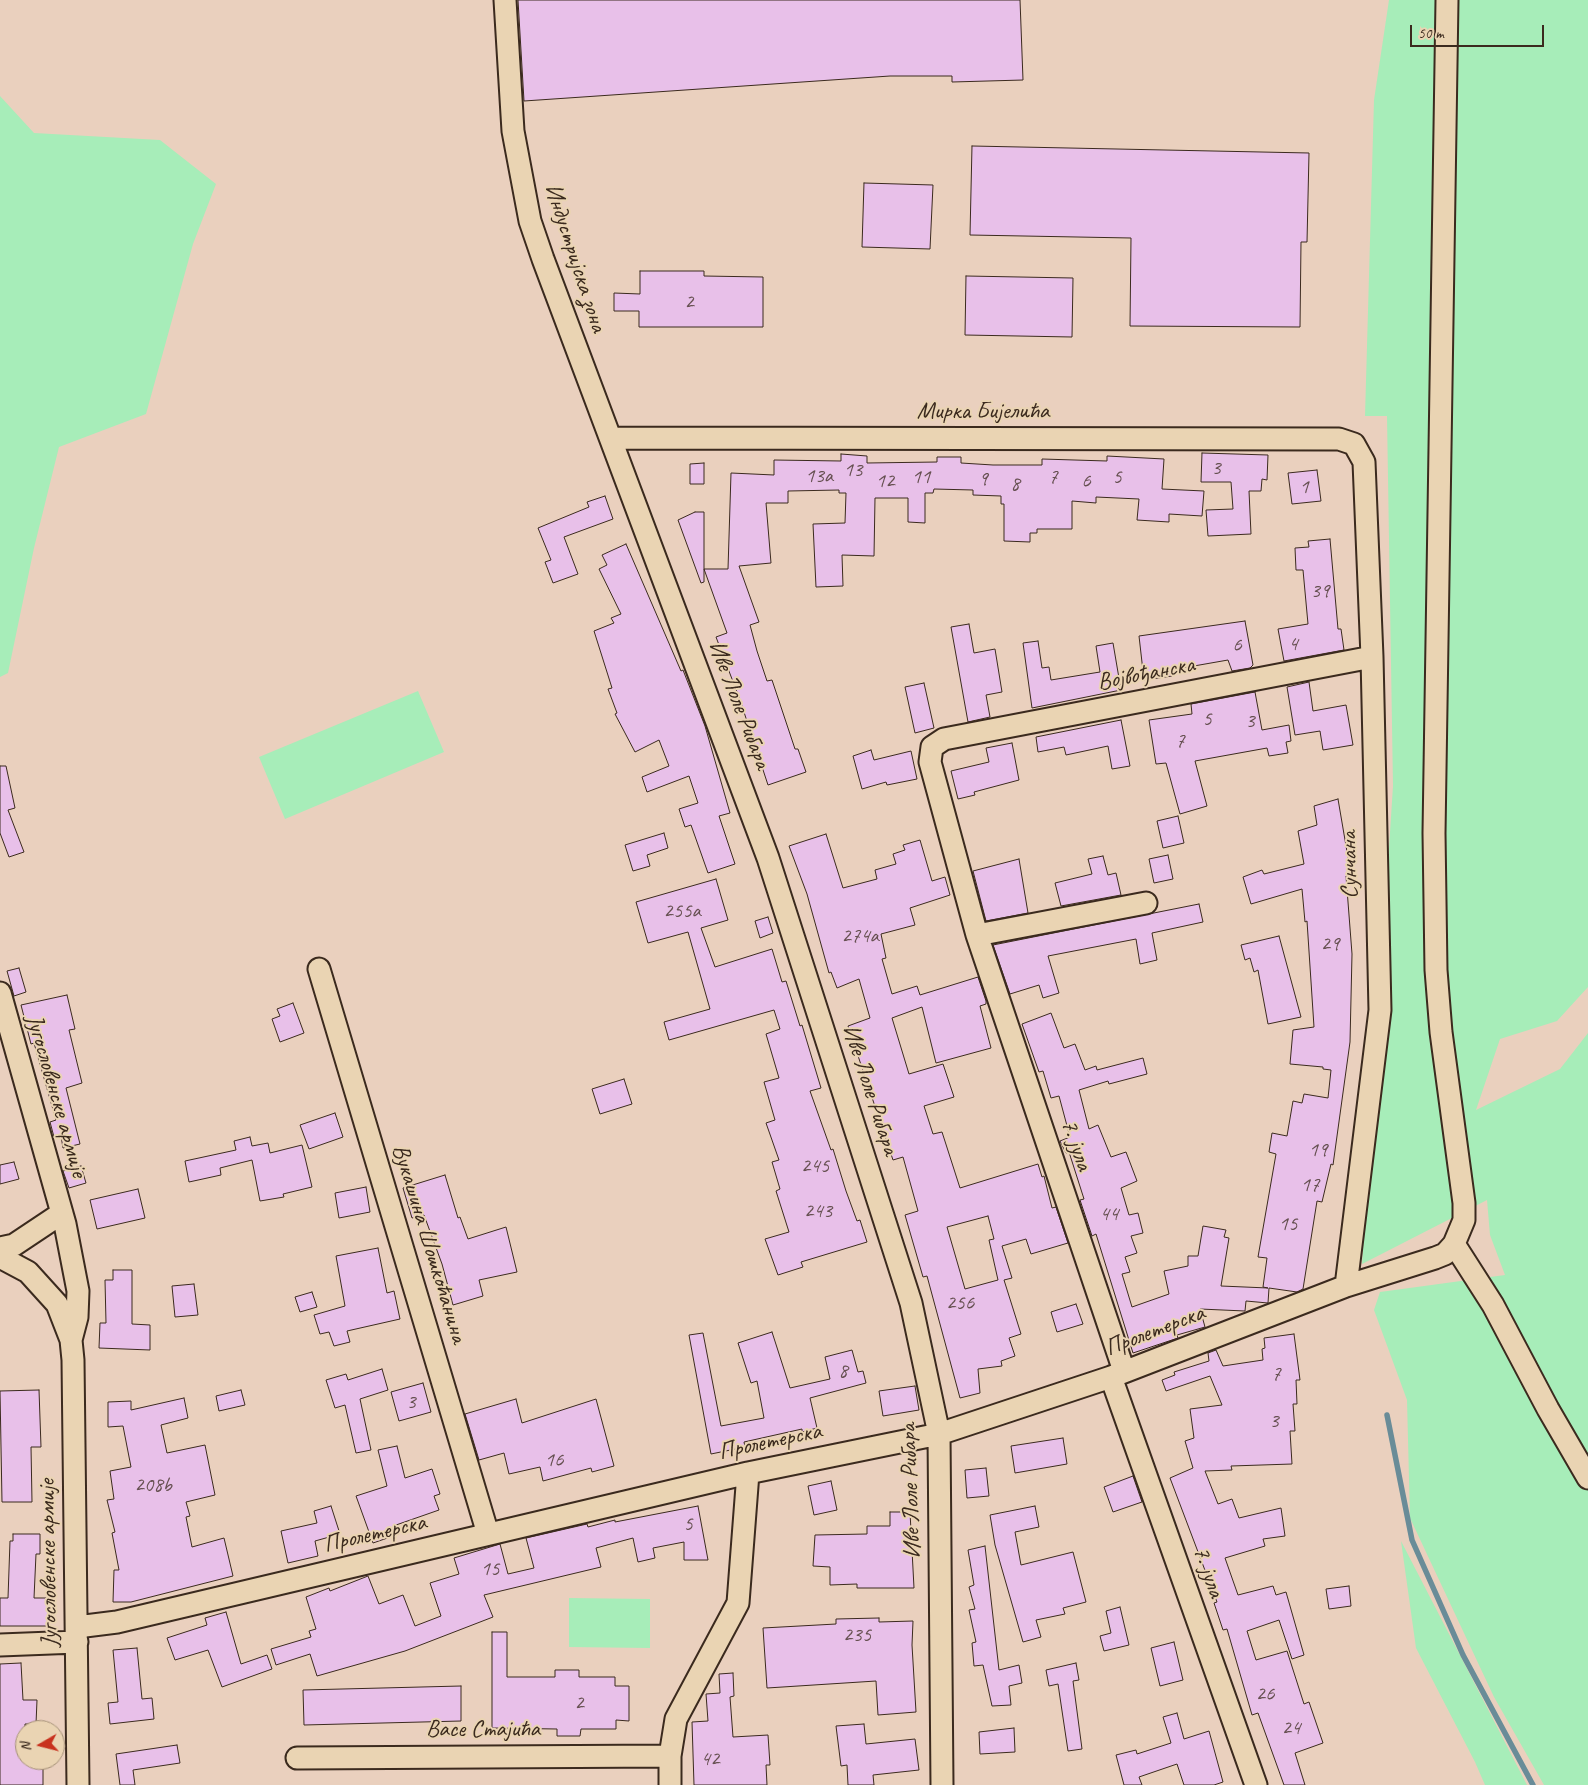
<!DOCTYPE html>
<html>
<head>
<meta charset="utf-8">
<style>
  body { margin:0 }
  #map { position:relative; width:1588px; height:1785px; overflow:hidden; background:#ead0be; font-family:Caveat,sans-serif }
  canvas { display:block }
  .north { position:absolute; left:15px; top:1720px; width:50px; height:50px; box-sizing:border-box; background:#ead4b3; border:1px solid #a49077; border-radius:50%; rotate:262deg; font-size:14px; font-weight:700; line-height:20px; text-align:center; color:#3b2a1e }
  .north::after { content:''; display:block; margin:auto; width:18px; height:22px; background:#c8321e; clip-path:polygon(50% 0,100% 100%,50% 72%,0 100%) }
  .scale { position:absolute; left:1410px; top:25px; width:134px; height:22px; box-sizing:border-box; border:2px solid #3b2a1e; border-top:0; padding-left:6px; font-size:15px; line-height:18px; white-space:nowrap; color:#3b2a1e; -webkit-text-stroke:4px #ead4b3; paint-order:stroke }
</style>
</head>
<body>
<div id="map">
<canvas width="1588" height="1785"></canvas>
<div class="north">N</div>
<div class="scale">50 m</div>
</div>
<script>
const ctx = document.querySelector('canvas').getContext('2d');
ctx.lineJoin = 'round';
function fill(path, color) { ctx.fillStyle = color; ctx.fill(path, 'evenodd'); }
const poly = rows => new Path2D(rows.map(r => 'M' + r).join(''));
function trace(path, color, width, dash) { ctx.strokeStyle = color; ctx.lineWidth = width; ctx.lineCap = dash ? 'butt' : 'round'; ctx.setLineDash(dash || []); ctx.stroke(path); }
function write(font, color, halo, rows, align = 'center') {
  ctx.font = font + ' Caveat,sans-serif'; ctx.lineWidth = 4; ctx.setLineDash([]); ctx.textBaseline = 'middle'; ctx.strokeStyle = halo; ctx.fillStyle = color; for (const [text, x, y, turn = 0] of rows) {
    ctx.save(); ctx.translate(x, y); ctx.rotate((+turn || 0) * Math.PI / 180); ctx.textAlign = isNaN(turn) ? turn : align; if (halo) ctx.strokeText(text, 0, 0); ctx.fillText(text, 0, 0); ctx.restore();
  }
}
fill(poly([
  [1389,0,1588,0,1588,987,1557,1021,1500,1039,1476,1110,1560,1069,1588,1033,1588,1785,1544,1785,1494,1697,1410,1518,1407,1400,1374,1310,1380,1292,1505,1275,1490,1235,1487,1200,1362,1264,1393,786,1387,416,1365,416,1374,100],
  [0,96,34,133,160,140,216,184,193,244,146,414,59,447,34,548,8,673,0,677],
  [418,691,444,752,285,819,259,757],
  [1401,1541,1527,1785,1485,1785,1475,1762,1416,1648],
  [569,1598,650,1599,650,1648,569,1647]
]), '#a7edb9');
trace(poly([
  [1387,1415,1412,1540,1463,1655,1533,1785]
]), '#698c98', 5.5);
const building = poly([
  [518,0,1020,0,1023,80,952,82,952,76,890,76,524,101,518,0],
  [972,146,1309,153,1307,242,1301,242,1300,327,1130,326,1131,238,970,235,972,146],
  [864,183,933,185,930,249,862,247,864,183],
  [640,271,704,271,704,276,763,277,763,327,639,327,639,311,614,311,614,293,640,294,640,271],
  [966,276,1073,278,1072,337,965,335,966,276],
  [1202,453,1268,455,1267,480,1262,479,1261,491,1249,491,1251,534,1208,536,1206,510,1233,509,1231,482,1201,482,1202,453],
  [841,454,867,456,867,463,937,462,937,457,961,457,961,463,993,465,1042,465,1042,459,1107,461,1107,456,1164,459,1162,489,1204,491,1202,516,1169,514,1169,522,1137,520,1139,499,1096,497,1096,503,1072,501,1072,529,1037,529,1037,533,1030,533,1030,542,1004,541,1004,504,1001,504,1001,496,973,495,973,490,934,489,933,493,925,493,925,523,908,522,908,498,875,498,874,556,842,555,843,586,816,587,813,524,845,523,846,493,839,493,839,490,788,491,788,503,766,503,771,563,739,566,759,622,750,625,757,651,767,681,772,680,795,749,798,749,806,772,768,785,740,700,716,637,727,633,704,569,728,569,731,473,774,475,774,460,841,461,841,454],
  [704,463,704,484,690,484,690,464,704,463],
  [1317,470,1321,501,1292,504,1288,473,1317,470],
  [605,496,613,519,564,537,578,574,553,583,545,562,551,560,538,528,589,507,587,502,605,496],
  [695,512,704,512,704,582,701,583,678,520,695,512],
  [1330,539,1338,629,1341,629,1344,650,1284,661,1278,629,1308,624,1303,570,1296,570,1295,548,1309,547,1308,541,1330,539],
  [626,544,681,671,683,670,705,726,730,813,719,816,735,864,708,873,691,825,685,827,679,809,698,803,689,776,647,792,642,777,669,766,659,740,635,752,615,714,617,713,608,689,612,688,594,631,614,623,611,618,621,614,599,569,607,565,602,555,626,544],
  [1245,621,1253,665,1250,668,1232,671,1228,660,1171,670,1172,676,1144,680,1139,636,1245,621],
  [969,624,974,653,995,649,1002,692,986,695,990,717,968,722,951,627,969,624],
  [1038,641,1042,668,1049,667,1051,680,1100,672,1096,646,1113,643,1121,690,1032,708,1023,643,1038,641],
  [1309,682,1313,711,1346,705,1353,745,1323,750,1320,731,1295,735,1287,687,1309,682],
  [924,683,934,728,915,733,905,687,924,683],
  [1255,692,1262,730,1289,725,1291,741,1286,742,1288,753,1269,756,1267,748,1195,761,1207,806,1180,814,1166,763,1156,764,1149,720,1192,714,1191,704,1255,692],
  [1121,720,1130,766,1112,769,1108,746,1066,755,1064,747,1038,752,1036,737,1121,720],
  [1012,743,1019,780,974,792,975,795,958,799,951,771,989,762,986,748,1012,743],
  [871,750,874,760,911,751,917,779,887,785,886,782,862,789,853,756,871,750],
  [0,766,6,766,15,808,8,810,24,852,9,857,0,833,0,766],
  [1338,799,1351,875,1346,876,1352,954,1350,1042,1333,1165,1331,1164,1322,1202,1317,1201,1303,1289,1297,1292,1269,1288,1268,1303,1246,1301,1245,1311,1200,1309,1205,1327,1177,1335,1178,1338,1133,1353,1096,1234,1092,1236,1080,1200,1084,1199,1069,1152,1066,1153,1060,1141,1070,1137,1059,1096,1051,1098,1043,1071,1039,1072,1022,1024,1051,1013,1064,1048,1075,1044,1085,1070,1096,1066,1097,1070,1143,1058,1147,1074,1109,1084,1108,1081,1079,1090,1089,1129,1098,1125,1111,1157,1126,1152,1137,1181,1121,1188,1129,1215,1138,1213,1143,1233,1131,1236,1137,1253,1125,1257,1130,1272,1122,1274,1132,1307,1169,1294,1164,1271,1188,1266,1188,1256,1198,1256,1203,1226,1226,1230,1224,1237,1229,1238,1221,1286,1268,1288,1263,1287,1267,1258,1258,1257,1276,1154,1269,1152,1272,1133,1287,1136,1293,1101,1302,1103,1304,1094,1328,1098,1331,1070,1323,1069,1323,1067,1290,1064,1293,1030,1314,1027,1307,921,1305,922,1302,889,1251,904,1243,877,1262,870,1264,874,1304,864,1298,831,1317,825,1314,806,1338,799],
  [1178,816,1184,843,1163,848,1157,821,1178,816],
  [664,833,668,848,647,855,650,866,633,871,625,845,664,833],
  [826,834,843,888,877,879,875,870,896,864,893,854,905,850,903,845,920,840,932,881,945,877,950,895,910,908,915,925,881,934,886,958,882,959,892,994,917,986,920,995,978,977,986,1001,986,1004,980,1006,991,1048,936,1063,922,1007,892,1018,909,1074,943,1064,954,1097,924,1106,933,1134,942,1132,960,1188,1038,1164,1042,1177,1044,1176,1052,1208,1056,1207,1068,1243,1031,1254,1026,1239,1002,1246,1012,1278,1004,1280,1021,1334,1009,1338,1015,1356,1001,1361,1002,1366,978,1369,980,1393,960,1398,927,1276,923,1277,905,1215,918,1211,903,1157,893,1160,848,1026,870,1018,859,979,837,988,831,972,829,973,807,894,789,846,826,834],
  [988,1216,994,1239,989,1240,998,1280,965,1289,947,1227,988,1216],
  [1168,855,1173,879,1154,883,1149,859,1168,855],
  [1103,856,1108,875,1116,873,1121,895,1061,906,1055,883,1092,874,1088,859,1103,856],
  [1019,859,1028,913,986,921,973,871,1019,859],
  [716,879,728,920,701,928,715,967,772,949,782,982,786,981,800,1026,802,1025,821,1088,810,1091,831,1150,833,1149,846,1191,857,1221,860,1220,867,1242,801,1262,803,1267,778,1275,765,1239,789,1232,776,1191,780,1189,772,1162,779,1160,766,1123,775,1120,764,1082,779,1078,766,1034,780,1029,774,1010,669,1040,664,1022,710,1009,688,932,648,943,636,902,716,879],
  [1199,904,1203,922,1152,933,1157,960,1140,964,1136,939,1048,956,1059,993,1043,998,1039,985,1010,994,993,945,1199,904],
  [768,917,773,933,760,938,755,921,768,917],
  [1279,936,1301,1017,1268,1024,1258,970,1254,972,1250,958,1245,960,1241,945,1279,936],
  [19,968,26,992,14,996,7,971,19,968],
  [67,995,75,1029,69,1030,82,1083,66,1088,80,1144,63,1148,61,1136,54,1137,50,1122,56,1120,34,1043,31,1044,21,1005,67,995],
  [293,1003,304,1033,280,1042,272,1019,280,1016,277,1009,293,1003],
  [624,1079,632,1104,600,1114,592,1089,624,1079],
  [335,1113,343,1137,309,1149,300,1125,335,1113],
  [250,1137,252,1146,268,1143,270,1153,302,1145,312,1187,283,1194,284,1197,260,1201,252,1160,220,1168,221,1175,189,1182,185,1161,236,1150,234,1141,250,1137],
  [14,1162,19,1179,0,1184,0,1165,14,1162],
  [81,1166,86,1183,69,1188,63,1171,81,1166],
  [445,1175,458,1218,460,1217,468,1239,506,1227,517,1272,479,1280,483,1296,453,1305,442,1264,424,1215,412,1218,403,1188,445,1175],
  [366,1187,370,1212,339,1218,335,1193,366,1187],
  [138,1189,145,1218,97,1229,90,1200,138,1189],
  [378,1248,387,1293,394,1291,400,1319,347,1331,350,1342,334,1346,329,1332,320,1334,314,1315,345,1306,336,1256,378,1248],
  [113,1270,132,1270,132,1324,150,1325,150,1350,99,1348,100,1323,106,1323,105,1280,113,1280,113,1270],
  [194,1284,198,1315,175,1317,172,1286,194,1284],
  [312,1292,317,1307,300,1312,295,1297,312,1292],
  [1076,1304,1083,1324,1057,1332,1051,1312,1076,1304],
  [772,1332,790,1388,830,1379,825,1357,852,1350,858,1372,863,1371,866,1383,810,1398,817,1428,802,1432,802,1429,744,1442,745,1447,711,1454,689,1335,703,1333,721,1426,764,1418,757,1381,751,1383,738,1343,772,1332],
  [1294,1334,1300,1380,1296,1380,1297,1404,1293,1404,1295,1431,1290,1431,1292,1464,1231,1466,1232,1470,1205,1471,1218,1504,1232,1499,1239,1518,1281,1508,1285,1536,1263,1539,1265,1546,1225,1558,1238,1595,1273,1586,1276,1595,1286,1592,1304,1655,1292,1659,1279,1620,1247,1631,1256,1660,1287,1651,1304,1704,1309,1702,1323,1743,1295,1753,1305,1785,1284,1785,1258,1713,1252,1715,1227,1629,1223,1630,1214,1603,1217,1602,1170,1478,1193,1468,1185,1441,1194,1438,1190,1409,1222,1405,1210,1376,1166,1391,1162,1380,1175,1375,1174,1372,1209,1361,1208,1353,1216,1350,1223,1366,1263,1360,1262,1349,1265,1348,1264,1338,1294,1334],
  [382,1369,388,1390,360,1399,371,1450,356,1453,345,1405,335,1408,326,1380,346,1374,348,1380,382,1369],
  [423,1383,431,1412,399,1421,391,1392,423,1383],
  [915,1386,919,1410,883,1416,879,1391,915,1386],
  [39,1390,41,1447,31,1447,32,1502,2,1502,0,1391,39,1390],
  [241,1390,245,1405,219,1411,216,1396,241,1390],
  [184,1398,188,1418,161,1425,167,1453,205,1445,215,1495,186,1502,190,1516,186,1517,192,1547,224,1538,233,1576,131,1602,113,1602,114,1570,119,1570,112,1533,115,1532,107,1500,114,1499,110,1471,131,1467,123,1426,108,1427,108,1402,131,1401,131,1410,184,1398],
  [516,1399,522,1423,596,1399,614,1466,592,1472,591,1468,543,1481,540,1467,509,1474,504,1453,479,1460,465,1414,516,1399],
  [1063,1438,1067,1464,1015,1473,1011,1446,1063,1438],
  [397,1446,405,1478,432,1469,440,1494,434,1496,439,1510,396,1525,399,1534,373,1543,356,1496,387,1486,378,1450,397,1446],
  [986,1468,989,1496,967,1498,965,1470,986,1468],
  [1133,1476,1142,1502,1113,1512,1104,1487,1133,1476],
  [831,1481,837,1510,814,1515,808,1486,831,1481],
  [331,1506,340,1534,315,1541,318,1556,288,1563,281,1531,317,1523,314,1511,331,1506],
  [698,1506,708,1560,684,1560,684,1542,653,1548,655,1558,638,1562,633,1538,596,1548,601,1567,484,1595,493,1617,405,1651,317,1676,310,1654,276,1665,271,1649,311,1637,309,1631,316,1629,306,1597,329,1588,330,1591,368,1576,379,1604,403,1595,415,1626,441,1616,430,1583,459,1574,454,1558,500,1544,508,1574,534,1568,526,1538,587,1524,588,1527,615,1520,615,1522,698,1506],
  [1035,1506,1039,1527,1015,1532,1021,1565,1073,1552,1086,1602,1063,1608,1065,1614,1036,1620,1041,1637,1023,1642,995,1545,990,1515,1035,1506],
  [890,1512,910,1512,914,1588,857,1588,857,1584,830,1585,830,1567,813,1566,815,1535,867,1534,867,1526,890,1526,890,1512],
  [13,1534,40,1534,40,1554,36,1554,34,1598,48,1598,48,1626,0,1626,0,1598,8,1598,10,1541,13,1541,13,1534],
  [985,1546,999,1670,1019,1665,1022,1683,1009,1686,1011,1705,992,1706,983,1665,974,1666,972,1643,976,1642,969,1610,975,1609,969,1587,974,1585,968,1550,985,1546],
  [1349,1586,1351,1606,1329,1609,1326,1589,1349,1586],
  [1120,1607,1129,1645,1104,1651,1100,1636,1111,1633,1106,1611,1120,1607],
  [226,1612,241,1664,267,1655,272,1669,222,1687,208,1650,175,1660,167,1638,207,1625,205,1618,226,1612],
  [879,1618,879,1622,913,1621,912,1645,916,1712,878,1715,876,1681,767,1688,763,1628,836,1624,836,1619,879,1618],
  [492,1632,507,1632,507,1677,555,1677,555,1670,579,1670,579,1677,615,1677,615,1686,629,1686,629,1721,616,1720,616,1729,581,1729,580,1736,557,1736,557,1729,492,1728,492,1632],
  [1174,1642,1183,1680,1160,1686,1151,1648,1174,1642],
  [137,1648,142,1699,152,1698,154,1719,110,1724,108,1703,118,1702,113,1650,137,1648],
  [21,1663,23,1700,37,1700,36,1724,25,1724,25,1760,43,1760,43,1785,0,1785,0,1664,21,1663],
  [1076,1663,1079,1680,1073,1681,1082,1749,1068,1751,1058,1684,1049,1686,1046,1670,1076,1663],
  [733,1673,734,1696,730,1697,733,1737,768,1735,770,1765,766,1765,767,1785,694,1785,692,1722,708,1721,706,1694,720,1693,719,1674,733,1673],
  [461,1686,461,1721,304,1725,303,1690,461,1686],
  [1177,1713,1184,1739,1209,1731,1223,1782,1214,1785,1184,1785,1177,1764,1139,1777,1142,1785,1124,1785,1116,1755,1136,1750,1137,1754,1171,1743,1163,1717,1177,1713],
  [864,1724,866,1744,915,1739,919,1770,873,1775,874,1785,848,1785,847,1765,841,1766,836,1726,864,1724],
  [1014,1728,1015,1752,980,1754,979,1732,1014,1728],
  [177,1745,180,1763,133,1770,135,1785,120,1785,116,1754,177,1745]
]);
fill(building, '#e8c0e9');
trace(building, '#3b2a1e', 1);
const minor = poly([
  [505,0,513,131,530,221,543,259,768,858,911,1303,939,1434,942,1785],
  [611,438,1339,439,1354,444,1364,462,1372,657,1380,1010,1346,1286],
  [977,935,1146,903],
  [319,969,488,1534],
  [0,993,65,1224,78,1291,77,1317,71,1340],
  [1454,1244,1493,1305,1548,1409,1588,1478],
  [0,1248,14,1245,62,1213],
  [0,1257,28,1272,57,1304,71,1340,73,1360,78,1785],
  [1124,1371,977,935,930,762,932,747,944,739,1372,657],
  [1111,1377,1256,1785],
  [77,1627,117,1622,748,1473,939,1434,1111,1377,1346,1286,1435,1258,1445,1254,1454,1244,1464,1220,1464,1203,1441,1032,1436,970,1434,833,1447,0],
  [0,1645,77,1642],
  [297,1758,670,1756],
  [670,1785,670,1756,676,1719,738,1603,748,1473]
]);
trace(minor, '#3b2a1e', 25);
trace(minor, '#ead4b3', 21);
write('21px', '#665051', null, [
  ["2",689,302],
  ["3",1216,468],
  ["13",853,470],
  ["13a",819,476],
  ["11",921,477],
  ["7",1053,477],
  ["5",1117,477],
  ["9",983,479],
  ["12",885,481],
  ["6",1086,481],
  ["8",1015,484],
  ["1",1304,487],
  ["39",1320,591],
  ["4",1293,644],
  ["6",1237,645],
  ["5",1207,719],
  ["3",1250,721],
  ["7",1180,741],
  ["255a",682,911],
  ["274a",860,936],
  ["29",1330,944],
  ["19",1318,1150],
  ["245",815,1166],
  ["17",1310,1185],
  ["243",818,1211],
  ["44",1109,1214],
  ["15",1288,1224],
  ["256",960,1303],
  ["8",843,1371],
  ["7",1276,1374],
  ["3",411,1402],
  ["3",1274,1421],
  ["16",554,1460],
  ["208b",153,1485],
  ["5",688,1524],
  ["15",490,1569],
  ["235",857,1635],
  ["26",1265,1694],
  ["2",579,1703],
  ["24",1291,1728],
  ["42",710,1759]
]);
write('24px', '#3b2a1e', '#ead4b3', [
  ["Индустријска зона",575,258,72],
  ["Мирка Бијелића",983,412],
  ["Војвођанска",1146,674,-11],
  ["Иве Лоле Рибара",739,705,69],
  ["Сунчана",1350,865,-91],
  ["Иве Лоле Рибара",870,1090,72],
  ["Југословенске армије",56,1096,74],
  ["7. јула",1076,1145,71],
  ["Вукашина Шошкоћанина",429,1244,73],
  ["Пролетерска",1155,1331,-21],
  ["Пролетерска",770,1442,-12],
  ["Иве Лоле Рибара",911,1491,-92],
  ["Пролетерска",375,1534,-13],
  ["Југословенске армије",49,1563,-91],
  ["7. јула",1208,1572,71],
  ["Васе Стајића",483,1730]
]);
</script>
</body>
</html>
